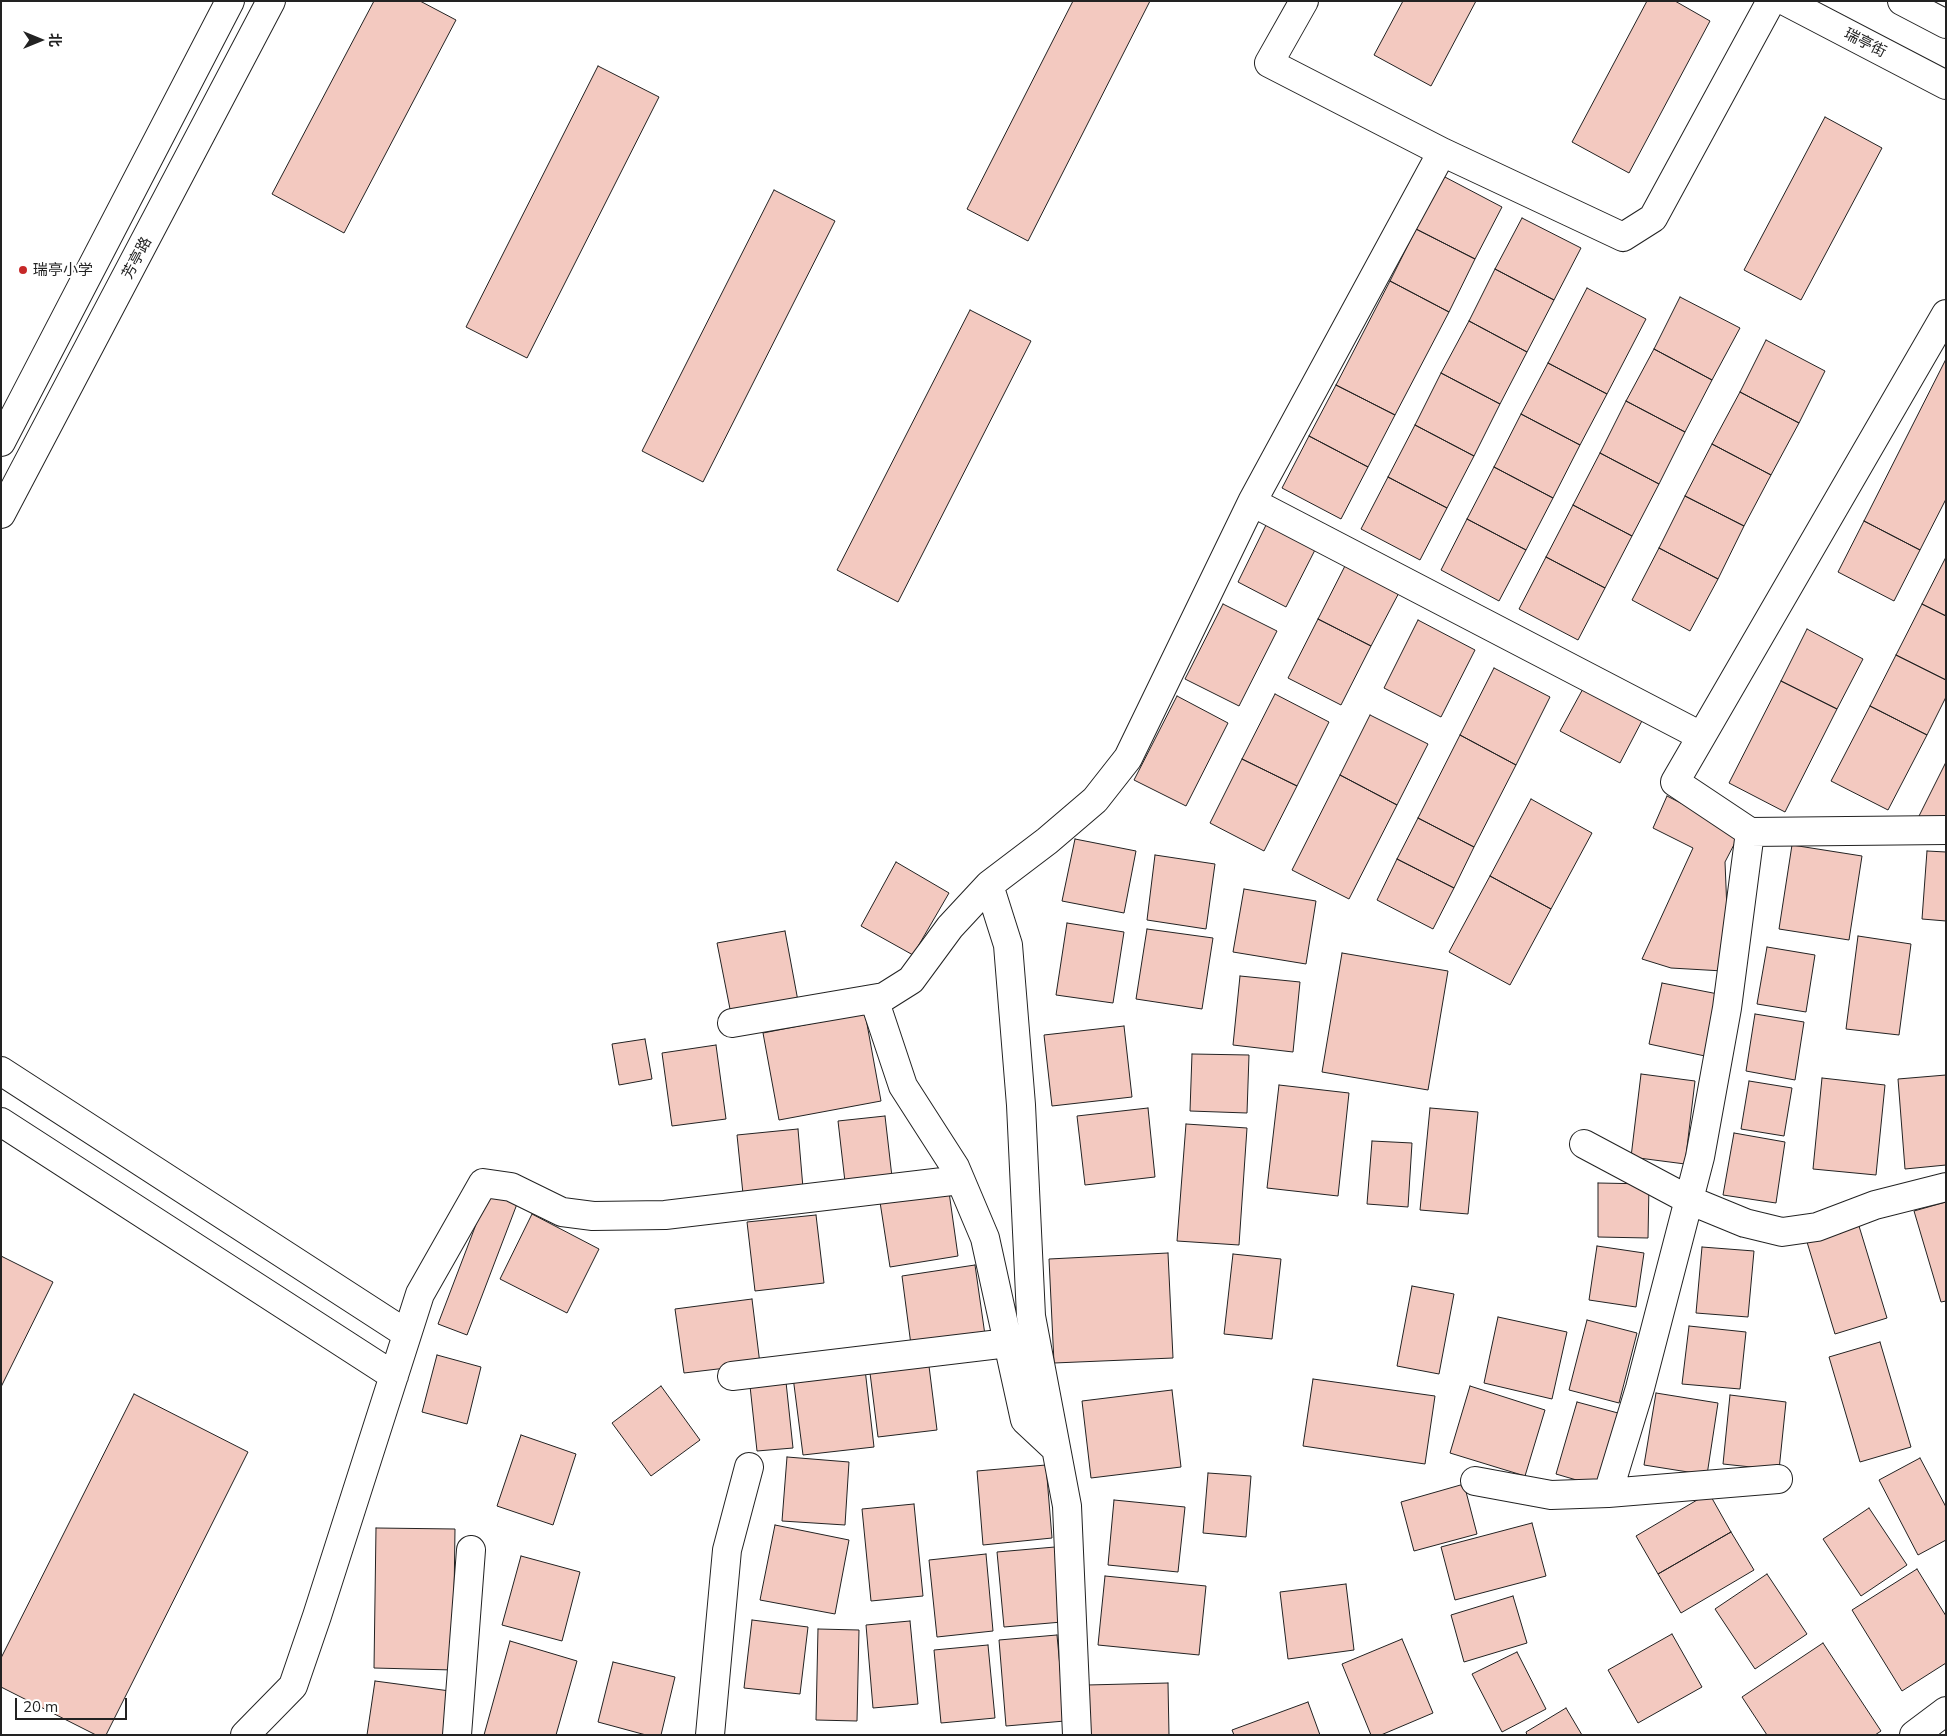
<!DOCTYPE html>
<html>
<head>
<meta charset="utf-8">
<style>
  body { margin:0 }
  #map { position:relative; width:1947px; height:1736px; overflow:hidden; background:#fff; font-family:Mulish,"Noto Sans SC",sans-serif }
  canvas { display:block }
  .frame { position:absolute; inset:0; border:2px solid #222; pointer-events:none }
  .north { position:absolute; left:15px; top:15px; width:50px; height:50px; -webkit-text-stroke:4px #fff; paint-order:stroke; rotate:90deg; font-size:14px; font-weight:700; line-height:20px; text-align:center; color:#222 }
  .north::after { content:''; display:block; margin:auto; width:18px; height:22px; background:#222; clip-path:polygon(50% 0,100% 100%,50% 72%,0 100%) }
  .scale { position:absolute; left:15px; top:1698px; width:112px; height:22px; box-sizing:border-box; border:2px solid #222; border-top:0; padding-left:6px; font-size:15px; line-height:18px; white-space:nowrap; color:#222; -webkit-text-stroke:4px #fff; paint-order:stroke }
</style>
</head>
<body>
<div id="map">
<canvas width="1947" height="1736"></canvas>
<div class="frame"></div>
<div class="north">北</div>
<div class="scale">20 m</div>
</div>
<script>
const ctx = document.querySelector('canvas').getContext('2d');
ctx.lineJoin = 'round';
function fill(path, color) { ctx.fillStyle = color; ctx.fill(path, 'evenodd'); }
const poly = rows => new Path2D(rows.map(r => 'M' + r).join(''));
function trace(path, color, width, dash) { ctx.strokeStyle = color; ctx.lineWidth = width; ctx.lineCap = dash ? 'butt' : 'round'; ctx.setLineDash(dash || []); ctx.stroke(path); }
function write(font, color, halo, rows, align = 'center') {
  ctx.font = font + ' Mulish,"Noto Sans SC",sans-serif'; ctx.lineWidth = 4; ctx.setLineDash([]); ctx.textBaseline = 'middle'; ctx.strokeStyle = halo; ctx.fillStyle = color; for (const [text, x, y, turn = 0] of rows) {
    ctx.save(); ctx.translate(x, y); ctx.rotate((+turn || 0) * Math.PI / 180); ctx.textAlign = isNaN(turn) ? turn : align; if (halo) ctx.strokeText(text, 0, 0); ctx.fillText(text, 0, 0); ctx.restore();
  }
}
const building = poly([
  [374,1,420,1,456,20,344,233,272,194,374,1],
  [1073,1,1150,1,1028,241,967,209,1073,1],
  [1403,1,1476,1,1431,86,1374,55,1403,1],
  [1647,1,1675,1,1710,21,1629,173,1572,142,1647,1],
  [598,66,659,97,527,358,466,327,598,66],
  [1825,117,1882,148,1801,300,1744,270,1825,117],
  [1443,176,1502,207,1475,259,1416,229,1443,176],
  [774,190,835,221,703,482,642,451,774,190],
  [1522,218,1581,248,1554,300,1495,269,1522,218],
  [1416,229,1475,259,1449,312,1390,281,1416,229],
  [1495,269,1554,300,1527,352,1469,321,1495,269],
  [1390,281,1449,312,1395,415,1336,385,1390,281],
  [1587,288,1646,319,1607,394,1548,363,1587,288],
  [1680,297,1740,328,1712,380,1654,349,1680,297],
  [970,310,1031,341,898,602,837,570,970,310],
  [1469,321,1527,352,1500,404,1441,373,1469,321],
  [1766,340,1825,371,1799,423,1740,392,1766,340],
  [1654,349,1712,380,1685,432,1626,401,1654,349],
  [1946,359,1946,499,1920,550,1864,521,1946,359],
  [1548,363,1607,394,1580,445,1521,414,1548,363],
  [1441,373,1500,404,1474,456,1415,425,1441,373],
  [1336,385,1395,415,1368,467,1309,436,1336,385],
  [1740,392,1799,423,1771,475,1712,444,1740,392],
  [1626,401,1685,432,1659,484,1600,453,1626,401],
  [1521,414,1580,445,1553,498,1494,467,1521,414],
  [1415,425,1474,456,1447,508,1388,477,1415,425],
  [1309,436,1368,467,1341,519,1282,488,1309,436],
  [1712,444,1771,475,1744,526,1685,496,1712,444],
  [1600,453,1659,484,1632,536,1573,505,1600,453],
  [1494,467,1553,498,1526,550,1467,519,1494,467],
  [1388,477,1447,508,1420,560,1361,529,1388,477],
  [1685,496,1744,526,1718,579,1659,548,1685,496],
  [1573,505,1632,536,1605,588,1546,557,1573,505],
  [1467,519,1526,550,1499,601,1441,570,1467,519],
  [1268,521,1317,546,1286,607,1238,582,1268,521],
  [1864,521,1920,550,1894,601,1838,572,1864,521],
  [1659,548,1718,579,1690,631,1632,600,1659,548],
  [1546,557,1605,588,1578,640,1519,609,1546,557],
  [1946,557,1946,616,1922,604,1946,557],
  [1348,560,1402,587,1371,646,1318,619,1348,560],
  [1223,604,1277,631,1239,706,1185,679,1223,604],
  [1922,604,1946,616,1946,680,1896,655,1922,604],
  [1318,619,1371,646,1341,705,1288,678,1318,619],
  [1418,620,1475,650,1441,717,1384,688,1418,620],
  [1807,629,1863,659,1837,709,1781,681,1807,629],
  [1896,655,1946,680,1946,697,1927,735,1870,706,1896,655],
  [1494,668,1550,697,1516,765,1460,735,1494,668],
  [1781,681,1837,709,1785,812,1729,783,1781,681],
  [1585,685,1644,717,1620,763,1560,731,1585,685],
  [1275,694,1329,722,1297,786,1242,759,1275,694],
  [1177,696,1228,723,1186,806,1134,780,1177,696],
  [1870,706,1927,735,1888,810,1831,781,1870,706],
  [1370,715,1428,744,1397,805,1340,775,1370,715],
  [1460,735,1516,765,1474,847,1418,818,1460,735],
  [1242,759,1297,786,1264,851,1210,823,1242,759],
  [1946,762,1946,816,1917,820,1946,762],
  [1340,775,1397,805,1349,899,1292,870,1340,775],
  [1667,796,1740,833,1725,862,1728,935,1723,971,1671,968,1642,959,1693,848,1653,828,1667,796],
  [1531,799,1592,833,1551,909,1490,876,1531,799],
  [1418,818,1474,847,1454,888,1397,859,1418,818],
  [1075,839,1136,851,1124,913,1062,901,1075,839],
  [1792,845,1862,856,1849,940,1779,929,1792,845],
  [1927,851,1946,852,1946,921,1922,919,1927,851],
  [1155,855,1215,864,1206,929,1147,920,1155,855],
  [1397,859,1454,888,1433,929,1377,900,1397,859],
  [896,862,949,893,913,955,861,926,896,862],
  [1490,876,1551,909,1510,985,1449,952,1490,876],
  [1244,889,1316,901,1306,964,1233,952,1244,889],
  [1067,923,1124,932,1113,1003,1056,995,1067,923],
  [1147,929,1213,938,1202,1009,1136,999,1147,929],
  [785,931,798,1001,731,1014,717,943,785,931],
  [1858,936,1911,944,1899,1035,1846,1029,1858,936],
  [1767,947,1815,955,1806,1012,1757,1004,1767,947],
  [1342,953,1448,971,1428,1090,1322,1072,1342,953],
  [1240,976,1300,982,1293,1052,1233,1045,1240,976],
  [1662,983,1718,994,1705,1056,1649,1044,1662,983],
  [865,1013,881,1101,779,1120,763,1033,865,1013],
  [1755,1014,1804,1022,1795,1080,1746,1071,1755,1014],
  [1124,1026,1132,1097,1052,1106,1044,1035,1124,1026],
  [645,1039,652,1079,619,1085,612,1044,645,1039],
  [716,1045,726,1119,672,1126,662,1053,716,1045],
  [1192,1054,1249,1055,1247,1113,1190,1111,1192,1054],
  [1641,1074,1695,1081,1685,1164,1631,1157,1641,1074],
  [1946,1075,1946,1165,1905,1169,1898,1079,1946,1075],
  [1822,1078,1885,1085,1876,1175,1813,1169,1822,1078],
  [1749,1081,1792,1088,1784,1136,1741,1129,1749,1081],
  [1279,1085,1349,1093,1338,1196,1267,1188,1279,1085],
  [1148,1108,1155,1177,1085,1185,1077,1116,1148,1108],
  [1430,1108,1478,1112,1468,1214,1420,1210,1430,1108],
  [885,1116,892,1177,845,1182,838,1121,885,1116],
  [1186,1124,1247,1128,1239,1245,1177,1241,1186,1124],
  [798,1129,803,1188,743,1194,737,1135,798,1129],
  [1734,1133,1785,1142,1776,1203,1723,1195,1734,1133],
  [1372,1141,1412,1143,1408,1207,1367,1204,1372,1141],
  [1598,1183,1649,1184,1648,1238,1598,1237,1598,1183],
  [949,1192,958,1256,890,1267,880,1202,949,1192],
  [488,1193,517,1204,467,1335,438,1324,488,1193],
  [1946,1202,1946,1301,1941,1302,1914,1211,1946,1202],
  [532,1214,599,1249,567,1313,500,1279,532,1214],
  [816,1215,824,1283,755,1291,747,1222,816,1215],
  [1859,1226,1887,1318,1835,1334,1807,1242,1859,1226],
  [1597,1246,1644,1253,1636,1307,1589,1300,1597,1246],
  [1702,1247,1754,1251,1748,1317,1696,1313,1702,1247],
  [1168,1253,1173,1358,1054,1363,1049,1259,1168,1253],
  [1233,1254,1281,1259,1272,1339,1224,1334,1233,1254],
  [1,1256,53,1282,1,1387,1,1256],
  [975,1265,985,1335,911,1345,902,1276,975,1265],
  [1412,1286,1454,1294,1439,1374,1397,1366,1412,1286],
  [752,1299,760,1364,684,1373,675,1309,752,1299],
  [1498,1317,1567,1332,1552,1399,1484,1383,1498,1317],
  [1587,1320,1637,1333,1619,1403,1569,1390,1587,1320],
  [1689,1326,1746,1332,1740,1389,1682,1384,1689,1326],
  [1880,1342,1911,1447,1860,1462,1829,1357,1880,1342],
  [437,1355,481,1367,467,1424,422,1412,437,1355],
  [929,1366,937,1430,878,1437,870,1373,929,1366],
  [865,1369,874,1447,803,1455,793,1377,865,1369],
  [1313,1379,1435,1396,1425,1464,1303,1446,1313,1379],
  [786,1382,793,1448,757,1451,750,1386,786,1382],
  [661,1386,700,1440,651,1476,612,1423,661,1386],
  [1470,1386,1545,1410,1525,1476,1450,1453,1470,1386],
  [1172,1390,1181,1467,1091,1478,1082,1401,1172,1390],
  [1656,1393,1718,1403,1707,1475,1644,1465,1656,1393],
  [134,1394,248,1452,106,1735,96,1735,1,1687,1,1658,134,1394],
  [1730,1395,1786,1402,1779,1470,1723,1464,1730,1395],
  [1577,1402,1618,1413,1597,1486,1556,1474,1577,1402],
  [521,1435,576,1454,553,1525,497,1506,521,1435],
  [787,1457,849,1462,845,1525,782,1521,787,1457],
  [1920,1458,1946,1507,1946,1540,1918,1555,1879,1480,1920,1458],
  [1046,1465,1052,1538,983,1545,977,1471,1046,1465],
  [1208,1473,1251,1476,1246,1537,1203,1533,1208,1473],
  [1464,1484,1477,1534,1414,1551,1401,1502,1464,1484],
  [1709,1493,1731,1532,1658,1574,1636,1536,1709,1493],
  [1114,1500,1185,1507,1178,1572,1108,1565,1114,1500],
  [914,1504,923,1596,871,1601,862,1509,914,1504],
  [1869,1508,1907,1565,1861,1596,1823,1539,1869,1508],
  [1532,1523,1546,1576,1455,1600,1441,1547,1532,1523],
  [775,1525,849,1540,835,1614,760,1600,775,1525],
  [376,1528,455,1529,453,1670,374,1668,376,1528],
  [1731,1532,1754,1570,1681,1613,1658,1574,1731,1532],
  [1055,1547,1062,1622,1004,1627,997,1552,1055,1547],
  [986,1554,993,1631,937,1637,929,1560,986,1554],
  [521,1556,580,1572,562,1641,502,1625,521,1556],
  [1917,1569,1946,1616,1946,1663,1902,1691,1852,1610,1917,1569],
  [1767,1574,1807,1634,1755,1669,1715,1609,1767,1574],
  [1105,1576,1206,1586,1199,1655,1098,1645,1105,1576],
  [1346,1584,1354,1650,1288,1659,1280,1592,1346,1584],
  [1513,1596,1527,1643,1464,1662,1451,1615,1513,1596],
  [752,1620,808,1627,800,1694,744,1688,752,1620],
  [910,1621,918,1704,873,1708,866,1625,910,1621],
  [818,1629,859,1630,857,1721,816,1720,818,1629],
  [1672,1634,1702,1687,1638,1723,1608,1670,1672,1634],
  [1057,1635,1065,1721,1006,1726,999,1640,1057,1635],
  [1402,1639,1433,1713,1381,1735,1371,1735,1342,1664,1402,1639],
  [510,1641,577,1661,556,1735,484,1735,510,1641],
  [1823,1643,1881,1731,1875,1735,1767,1735,1742,1697,1823,1643],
  [988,1645,995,1718,941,1723,934,1650,988,1645],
  [1517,1652,1546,1709,1502,1732,1472,1674,1517,1652],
  [613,1662,675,1677,661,1735,646,1735,598,1722,613,1662],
  [375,1681,450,1691,443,1735,367,1735,375,1681],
  [1168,1683,1169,1735,1088,1735,1087,1685,1168,1683],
  [1308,1702,1320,1735,1234,1735,1232,1730,1308,1702],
  [1566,1708,1582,1735,1527,1735,1526,1732,1566,1708]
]);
fill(building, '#f3c9c0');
trace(building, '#222', 1);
const minor = poly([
  [1442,152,1623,237,1653,218,1771,1],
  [1946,314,1675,782,1750,832,1946,830],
  [1,442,230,1],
  [1252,502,1442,152,1269,63,1304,1],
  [1,514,271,1],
  [874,999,903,1086,955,1167,985,1238,1025,1420,1055,1448],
  [732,1023,884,997,911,980,950,927,989,885],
  [1,1071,407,1334],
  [1,1122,394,1376],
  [1584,1144,1689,1200,1745,1223,1782,1232,1817,1227,1875,1205,1946,1187],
  [732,1376,1008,1343],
  [1475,1481,1551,1495,1608,1493,1778,1479],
  [1608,1493,1640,1388,1700,1157,1727,1008,1750,832],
  [245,1735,293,1686,317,1616,420,1294,483,1183,511,1187,562,1212,593,1216,665,1215,960,1180],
  [457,1735,471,1550],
  [710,1735,727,1550,749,1467],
  [1077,1735,1067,1506,1031,1316,1021,1105,1008,945,989,885,1047,841,1095,800,1128,758,1252,502,1701,736],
  [1914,1735,1946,1711]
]);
const major = poly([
  [1785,1,1946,85],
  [1902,1,1946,24]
]);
trace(minor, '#222', 30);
trace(major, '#222', 30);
trace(minor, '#fff', 28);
trace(major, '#fff', 28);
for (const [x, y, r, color] of [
  [23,270,5,"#c62828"]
]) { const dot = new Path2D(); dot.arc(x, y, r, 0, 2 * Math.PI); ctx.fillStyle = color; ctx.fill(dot); trace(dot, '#fff', 2); }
write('15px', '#222', '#fff', [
  ["瑞亭街",1865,43,27],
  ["芳亭路",137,258,-62]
]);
write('15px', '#222', '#fff', [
  ["瑞亭小学",33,270]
], 'left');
</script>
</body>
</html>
